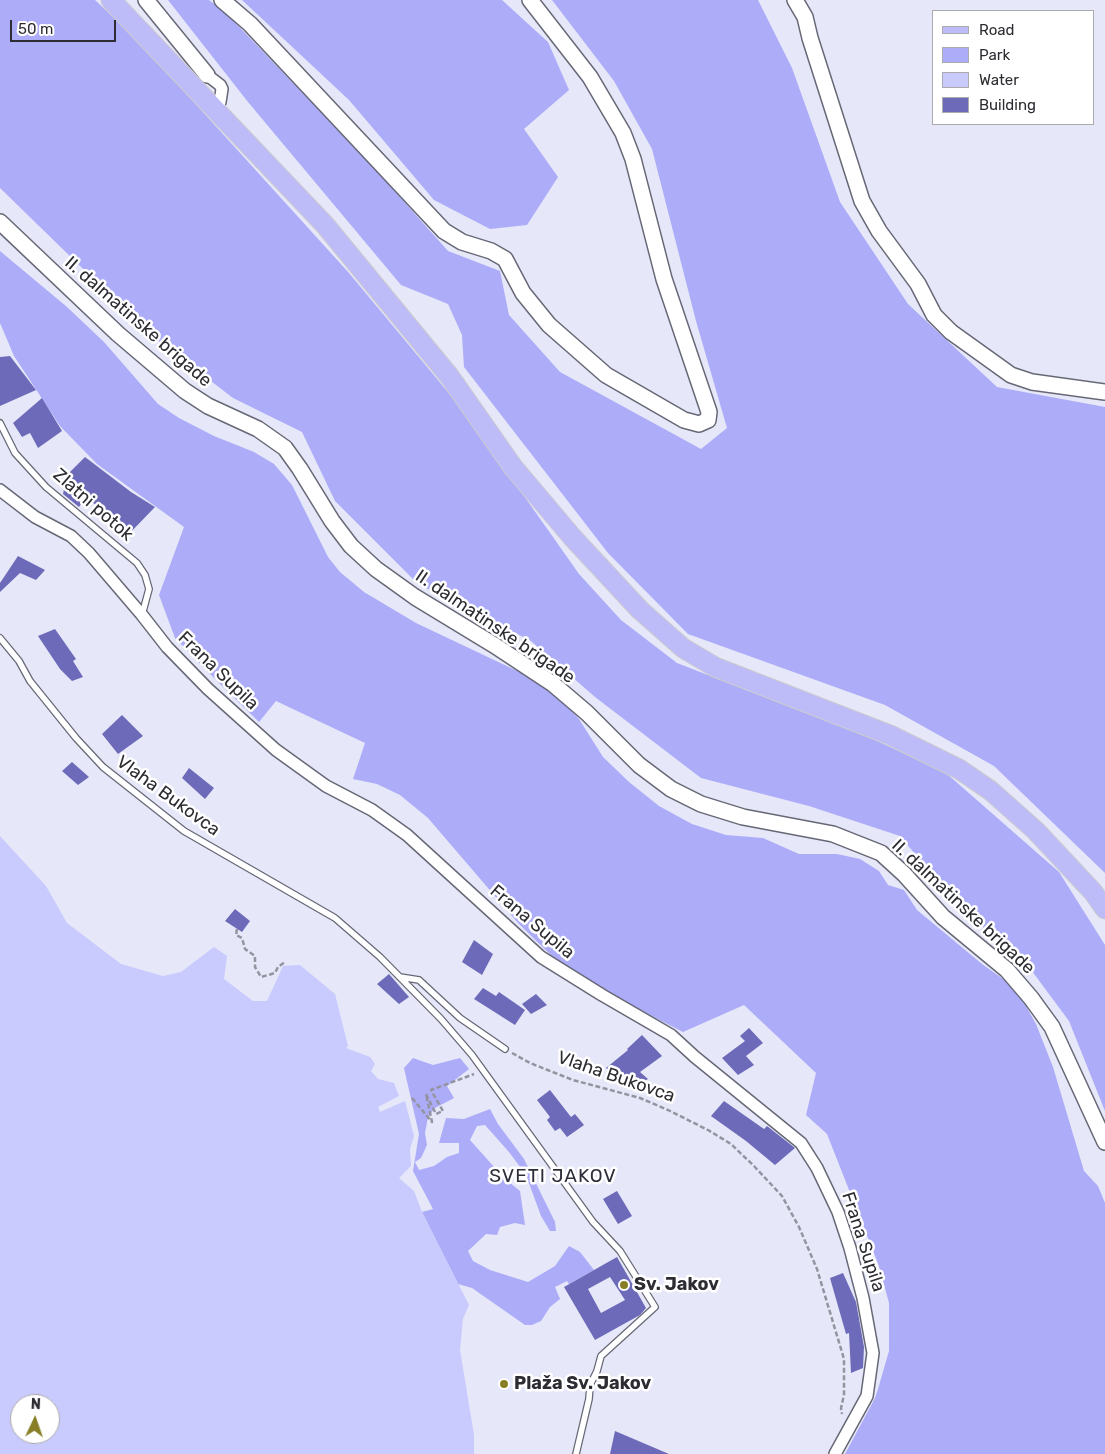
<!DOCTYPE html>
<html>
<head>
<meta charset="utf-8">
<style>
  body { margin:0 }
  #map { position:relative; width:1105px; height:1454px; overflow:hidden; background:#e6e7f8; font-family:Rubik,sans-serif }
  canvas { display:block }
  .legend { position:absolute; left:932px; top:10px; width:162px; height:115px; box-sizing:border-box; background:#fff; border:1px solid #ababad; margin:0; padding:6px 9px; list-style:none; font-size:15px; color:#2c2c32 }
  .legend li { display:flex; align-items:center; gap:10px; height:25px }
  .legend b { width:25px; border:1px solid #ababad }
  .north { position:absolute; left:10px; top:1394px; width:50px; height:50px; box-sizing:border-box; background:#fff; border:1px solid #ababad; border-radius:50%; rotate:3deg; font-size:14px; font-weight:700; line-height:20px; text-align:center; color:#2c2c32 }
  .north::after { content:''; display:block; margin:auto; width:18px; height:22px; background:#877e25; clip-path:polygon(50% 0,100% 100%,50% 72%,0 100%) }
  .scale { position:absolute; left:10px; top:20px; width:106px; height:22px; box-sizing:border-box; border:2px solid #2c2c32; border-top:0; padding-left:6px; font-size:15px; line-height:18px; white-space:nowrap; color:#2c2c32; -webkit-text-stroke:4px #fff; paint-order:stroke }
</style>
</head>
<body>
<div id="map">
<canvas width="1105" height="1454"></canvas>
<ul class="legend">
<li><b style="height:6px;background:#bebbf9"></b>Road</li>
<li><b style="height:14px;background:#acacf9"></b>Park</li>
<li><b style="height:14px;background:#c9cafe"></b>Water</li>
<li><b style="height:14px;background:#6d6bb9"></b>Building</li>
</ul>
<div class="north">N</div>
<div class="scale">50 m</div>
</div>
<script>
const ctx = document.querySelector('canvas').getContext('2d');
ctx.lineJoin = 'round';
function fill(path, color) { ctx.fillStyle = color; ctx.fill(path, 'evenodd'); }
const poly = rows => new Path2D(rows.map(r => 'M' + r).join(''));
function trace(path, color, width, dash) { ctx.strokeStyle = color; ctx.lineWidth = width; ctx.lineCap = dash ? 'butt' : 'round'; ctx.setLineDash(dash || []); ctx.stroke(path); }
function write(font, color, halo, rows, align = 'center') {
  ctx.font = font + ' Rubik,sans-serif'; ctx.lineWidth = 5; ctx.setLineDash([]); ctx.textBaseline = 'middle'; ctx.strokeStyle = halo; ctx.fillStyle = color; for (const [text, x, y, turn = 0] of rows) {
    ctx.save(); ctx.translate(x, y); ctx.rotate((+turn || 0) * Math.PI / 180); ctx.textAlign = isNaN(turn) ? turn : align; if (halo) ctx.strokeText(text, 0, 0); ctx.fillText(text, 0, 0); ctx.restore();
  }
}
fill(poly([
  [0,0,95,0,134,36,349,273,467,415,579,574,621,620,677,663,873,739,946,773,1059,872,1105,945,1105,1111,1069,1021,1026,963,960,908,900,836,809,806,701,778,595,697,531,641,418,584,335,501,302,432,233,398,152,336,0,188],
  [168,0,209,0,227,14,374,168,448,251,500,271,509,315,560,372,701,449,727,428,696,321,652,149,614,81,552,0,758,0,792,68,840,202,908,304,997,387,1105,407,1105,873,994,766,885,705,688,634,608,553,464,367,462,335,448,304,401,285,248,102],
  [242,0,502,0,548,42,569,90,524,129,558,177,527,225,490,229,434,200,349,100],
  [0,251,67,307,104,342,158,404,179,418,214,436,254,452,274,464,292,485,328,557,340,572,364,592,416,623,549,686,579,719,603,757,629,782,659,806,692,824,726,835,763,838,799,854,837,854,860,859,879,871,888,885,904,890,917,910,982,964,1006,981,1023,1001,1036,1024,1053,1067,1084,1171,1098,1186,1105,1203,1105,1454,845,1454,875,1398,878,1389,889,1351,889,1303,879,1266,827,1134,806,1115,816,1073,744,1005,683,1032,611,995,562,966,518,923,428,818,400,795,377,784,353,779,365,743,276,701,259,722,218,682,175,638,159,595,184,527,97,464,60,426,14,356,0,323],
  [413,1058,433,1065,460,1058,469,1069,447,1086,454,1098,435,1108,428,1117,425,1133,427,1145,421,1158,415,1162,419,1170,434,1166,447,1157,459,1153,459,1143,439,1143,446,1118,464,1119,490,1109,498,1124,524,1159,555,1222,556,1231,550,1231,541,1216,526,1175,509,1152,485,1125,477,1126,470,1140,504,1178,520,1191,525,1225,515,1223,500,1227,497,1235,486,1234,468,1251,473,1261,490,1270,528,1282,555,1266,569,1246,580,1252,594,1270,569,1284,567,1281,555,1287,560,1299,550,1307,541,1321,532,1325,525,1325,472,1288,458,1284,422,1212,433,1209,413,1171,419,1134,404,1068]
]), '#acacf9');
fill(poly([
  [0,836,46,886,67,923,121,964,163,976,181,972,214,947,227,956,224,979,253,1001,267,1001,283,966,300,965,335,994,348,1046,346,1048,370,1057,375,1064,371,1071,378,1079,394,1083,399,1096,378,1107,380,1112,405,1101,414,1136,410,1149,411,1166,399,1178,414,1191,422,1212,469,1305,463,1319,460,1350,474,1435,474,1454,0,1454],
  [20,1404,50,1404,50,1434,20,1434]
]), '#c9cafe');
fill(poly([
  [10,356,36,390,0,406,0,357],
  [42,398,62,431,38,448,30,433,22,437,13,423],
  [85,457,131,492,155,507,126,537,103,521,108,515,86,497,79,507,63,494,67,475],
  [18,556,45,570,36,580,20,573,0,592,0,583],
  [55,629,76,659,73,661,83,677,72,681,60,669,38,636],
  [122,715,143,736,118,754,102,734],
  [72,762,89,777,78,785,62,771],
  [189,768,214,788,205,799,182,778],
  [235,909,250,921,242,932,225,921],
  [474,940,493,954,482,975,462,962],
  [389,974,409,997,399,1004,377,984],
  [483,988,496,996,499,992,525,1010,515,1025,474,999],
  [536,994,547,1005,531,1014,522,1004],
  [749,1028,763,1043,746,1056,754,1065,738,1075,722,1058,745,1041,740,1036],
  [642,1035,662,1056,640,1072,648,1079,631,1089,606,1068,628,1050,627,1049],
  [550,1090,571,1117,575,1114,584,1125,567,1137,560,1128,555,1131,547,1120,550,1117,537,1100],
  [724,1101,764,1129,767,1126,795,1148,775,1165,746,1141,711,1116],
  [617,1191,632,1216,618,1224,603,1199],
  [617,1257,646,1308,640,1315,595,1340,564,1287],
  [610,1277,625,1300,601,1313,588,1289],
  [843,1273,856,1302,864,1347,863,1368,851,1373,849,1333,846,1334,830,1278],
  [615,1431,669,1454,610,1454]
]), '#6d6bb9');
const service = poly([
  [0,423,15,453,46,487,137,563,145,575,149,589,142,615],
  [0,638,19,661,30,681,76,738,103,767,184,831,335,918,380,957,441,1019,472,1055,593,1222,620,1251,655,1307,601,1356,597,1371,590,1385,589,1399,576,1454],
  [400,977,419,980,460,1018,505,1049]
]);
const minor = poly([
  [207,75,220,85,222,89,220,102,215,109],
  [0,490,35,517,71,536,89,553,142,615,167,647,208,689,276,750,326,786,372,810,407,835,541,957,602,995,671,1035,695,1057,801,1143,817,1168,838,1212,850,1248,863,1298,873,1353,867,1396,835,1454]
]);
const tertiary = poly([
  [146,0,207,75],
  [222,0,250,24,444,231,462,242,491,251,505,259,523,293,549,325,606,375,684,420,699,424,708,420,709,412,664,279,633,159,623,133,590,77,530,0],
  [795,0,805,17,810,38,862,201,879,231,918,284,934,315,951,332,1011,375,1032,382,1105,392],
  [0,222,118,334,185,391,208,406,258,429,285,448,300,469,332,521,351,546,376,569,415,597,494,645,553,684,587,713,639,765,671,789,701,804,743,817,833,834,881,853,904,874,943,917,1007,970,1031,998,1052,1027,1105,1142]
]);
const primary = poly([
  [111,0,325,225,450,377,513,467,573,538,640,610,683,648,715,667,890,735,959,769,991,791,1036,831,1093,892,1105,909]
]);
trace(service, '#676876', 8);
trace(minor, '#676876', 14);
trace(tertiary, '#676876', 18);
trace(primary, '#ccccce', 21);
trace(poly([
  [237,929,236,935,242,938,245,949,255,956,255,967,261,977,275,973,278,967,285,962],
  [512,1053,530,1063,573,1080,640,1098,668,1110,708,1130,731,1144,754,1166,782,1196,799,1227,817,1269,844,1359,844,1395,841,1408,842,1414],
  [412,1098,432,1122,426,1094,436,1114,443,1111,431,1090,474,1074]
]), '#9494a1', 2.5, [5, 2.5]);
trace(service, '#fff', 5.5);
trace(minor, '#fff', 11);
trace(tertiary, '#fff', 15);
trace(primary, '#bebbf9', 19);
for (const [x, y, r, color] of [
  [624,1285,5,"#877e25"],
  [504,1384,5,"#877e25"]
]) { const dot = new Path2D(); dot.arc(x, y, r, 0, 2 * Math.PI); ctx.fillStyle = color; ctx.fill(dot); trace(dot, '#fff', 2); }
write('18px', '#2c2c32', '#fff', [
  ["II. dalmatinske brigade",138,322,41],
  ["Zlatni potok",93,505,41],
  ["II. dalmatinske brigade",495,627,34],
  ["Frana Supila",218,671,44],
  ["Vlaha Bukovca",168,796,36],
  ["II. dalmatinske brigade",963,907,43],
  ["Frana Supila",532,922,40],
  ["Vlaha Bukovca",616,1077,19],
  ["Frana Supila",863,1242,72]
]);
write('bold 18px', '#2c2c32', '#fff', [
  ["Sv. Jakov",634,1285],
  ["Plaža Sv. Jakov",514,1384]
], 'left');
ctx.letterSpacing = '1px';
write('19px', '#2e2e3b', '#fff', [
  ["SVETI JAKOV",553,1177]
]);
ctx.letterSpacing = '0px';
</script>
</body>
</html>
